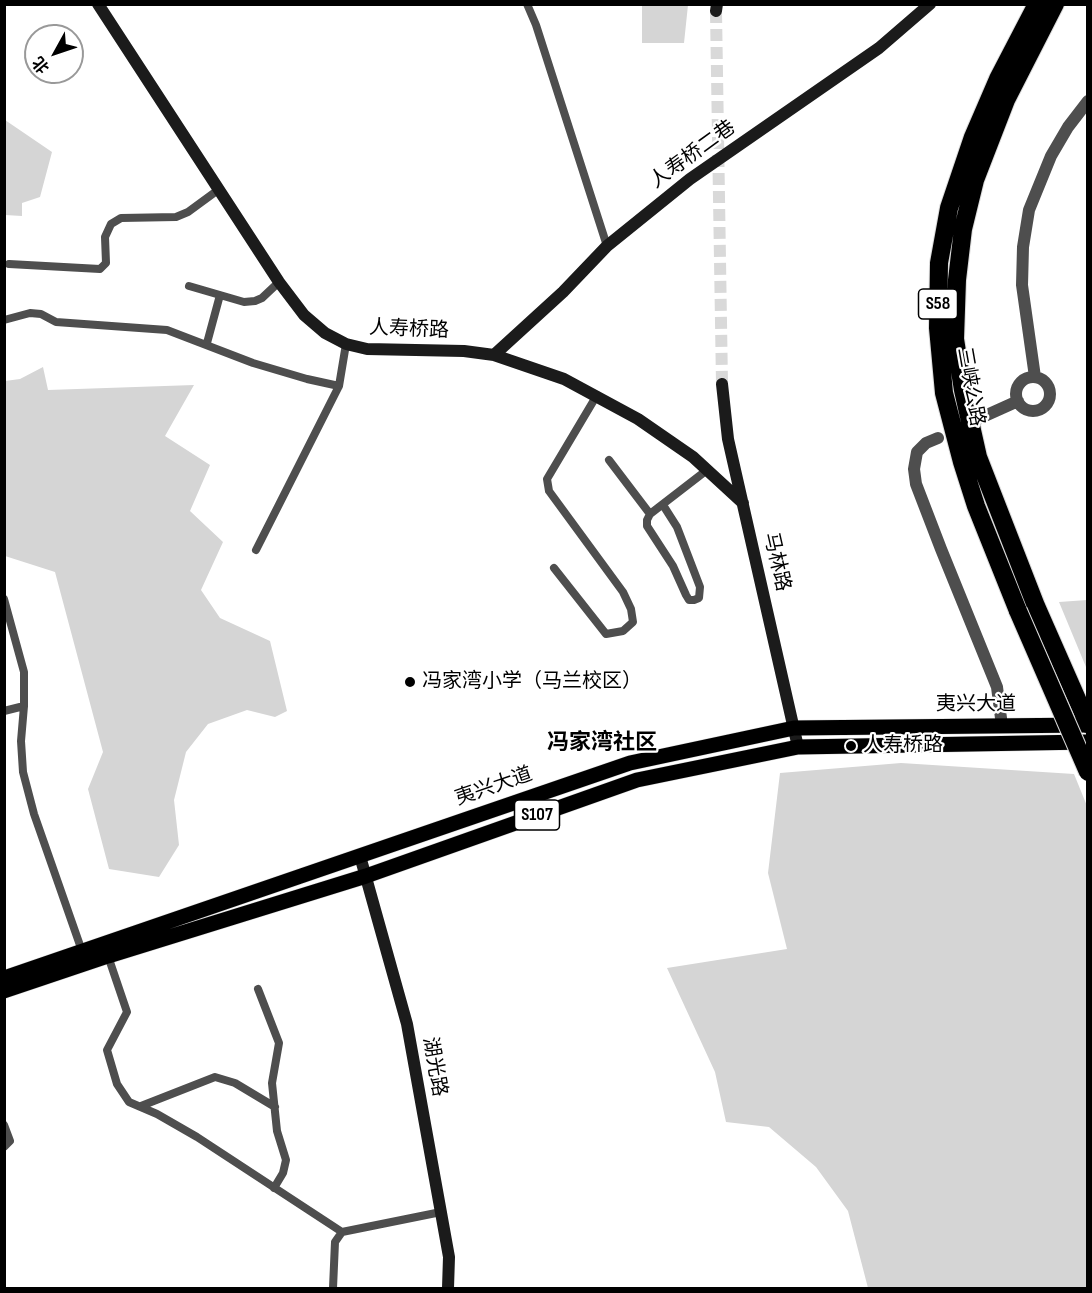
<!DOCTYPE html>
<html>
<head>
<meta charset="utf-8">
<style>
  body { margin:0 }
  #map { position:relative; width:1092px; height:1293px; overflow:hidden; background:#fff; font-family:"Sofia Sans Condensed","Noto Sans SC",sans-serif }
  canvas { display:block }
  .frame { position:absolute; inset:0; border:6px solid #000; pointer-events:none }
  .north { position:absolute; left:24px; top:24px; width:60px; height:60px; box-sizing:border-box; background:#fff; border:2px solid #999; border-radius:50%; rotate:230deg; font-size:16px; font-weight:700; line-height:24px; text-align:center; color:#000 }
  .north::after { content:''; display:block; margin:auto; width:21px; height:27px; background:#000; clip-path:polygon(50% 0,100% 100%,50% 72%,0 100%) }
</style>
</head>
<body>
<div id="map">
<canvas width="1092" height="1293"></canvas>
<div class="frame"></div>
<div class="north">北</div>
</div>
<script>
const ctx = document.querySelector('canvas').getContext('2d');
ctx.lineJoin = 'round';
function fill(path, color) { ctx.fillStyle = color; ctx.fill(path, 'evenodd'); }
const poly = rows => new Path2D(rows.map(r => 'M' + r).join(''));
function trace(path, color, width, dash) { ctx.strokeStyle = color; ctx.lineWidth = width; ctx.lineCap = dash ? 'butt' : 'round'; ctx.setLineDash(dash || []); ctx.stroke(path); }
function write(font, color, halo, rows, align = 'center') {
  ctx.font = font + ' "Sofia Sans Condensed","Noto Sans SC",sans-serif'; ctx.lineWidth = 4.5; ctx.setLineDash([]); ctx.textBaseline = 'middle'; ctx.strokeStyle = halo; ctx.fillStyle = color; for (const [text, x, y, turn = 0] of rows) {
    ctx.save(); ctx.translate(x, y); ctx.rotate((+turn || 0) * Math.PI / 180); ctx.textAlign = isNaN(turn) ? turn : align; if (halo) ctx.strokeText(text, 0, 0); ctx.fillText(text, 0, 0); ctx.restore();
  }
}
fill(poly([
  [642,5,688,5,684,43,642,43],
  [5,120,52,152,40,197,22,203,22,216,5,215],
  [43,367,48,390,194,385,165,436,210,465,190,511,223,542,201,590,220,618,270,641,287,711,275,717,247,710,208,724,186,752,174,800,179,845,159,877,109,869,88,789,103,752,55,572,5,556,5,381,20,379],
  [1087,600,1088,667,1086,667,1059,602],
  [901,763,1074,774,1087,806,1087,1288,868,1288,848,1211,816,1167,769,1127,726,1122,715,1072,667,968,787,949,768,873,780,773]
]), '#d5d5d5');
trace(poly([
  [716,11,722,384]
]), '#d9d9d9', 12, [12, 6]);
const primary = poly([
  [4,978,630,763,794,728,1088,725],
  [4,991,108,956,366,876,637,780,798,747,1088,742]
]);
const highway = poly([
  [1055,4,1006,100,975,180,963,229,957,280,955,339,963,390,978,457,1036,606,1088,724],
  [1018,611,976,506,962,462,944,393,938,328,939,263,949,208,973,137,998,79,1037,4]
]);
trace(primary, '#dbdbdb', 16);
trace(highway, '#dbdbdb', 20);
trace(poly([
  [527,4,536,25,607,246],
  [9,264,100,269,106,263,105,237,111,224,121,218,176,217,188,212,218,190],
  [189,286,244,302,255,301,262,298,279,282],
  [4,320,30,313,41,314,56,322,167,330,253,363,307,379,339,386],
  [207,343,220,295],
  [609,460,650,514],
  [663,505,677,527,700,587,699,598,694,600,689,600,686,595,673,566,647,526,647,520,650,514,707,470],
  [256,550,339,386,346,344],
  [554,568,606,634,623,631,633,622,631,609,623,592,549,491,547,479,597,395],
  [4,599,24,672,24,706,21,741,23,772,34,814,82,951],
  [4,711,24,706],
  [108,956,127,1012,107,1050,117,1084,129,1102,157,1114,197,1137,342,1232],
  [258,989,279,1043,272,1083,277,1131,286,1160,283,1173,274,1188],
  [141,1106,215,1077,235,1083,275,1107],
  [4,1125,10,1141,4,1147],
  [333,1288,335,1242,342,1232,441,1212]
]), '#4e4e4e', 8);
trace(poly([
  [1035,377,1022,285,1023,247,1029,210,1051,156,1068,127,1088,101],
  '1016 394a17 17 0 1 1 34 0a17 17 0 1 1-34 0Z',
  [978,419,1018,401],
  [938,438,926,443,917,452,914,469,916,484,941,549,997,687,1002,726]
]), '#4e4e4e', 12);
trace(poly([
  [98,4,279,282,304,315,325,333,346,344,367,349,464,351,494,355,564,379,638,419,693,457,743,503],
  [716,11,717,4],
  [494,355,563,292,607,246,690,179,879,48,930,4],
  [722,384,728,439,798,747],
  [360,856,407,1024,449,1257,448,1288]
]), '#1b1b1b', 12);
trace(primary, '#000', 15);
trace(highway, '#000', 18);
const highwayBridge = poly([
  [1018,611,1088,772]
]);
trace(highwayBridge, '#dbdbdb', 20, []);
trace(highwayBridge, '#000', 18);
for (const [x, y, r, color] of [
  [410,682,6,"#000"],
  [851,746,6,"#000"]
]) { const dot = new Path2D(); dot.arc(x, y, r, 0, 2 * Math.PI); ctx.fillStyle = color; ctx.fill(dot); trace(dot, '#fff', 2); }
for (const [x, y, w] of [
  [938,304,39],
  [537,815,45]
]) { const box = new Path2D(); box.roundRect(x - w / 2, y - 15, w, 30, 4.5); ctx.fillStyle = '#fff'; ctx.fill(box); trace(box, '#000', 1.5); }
write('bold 18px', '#000', null, [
  ["S58",938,304],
  ["S107",537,815]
]);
write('20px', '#000', '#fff', [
  ["人寿桥二巷",693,155,-36],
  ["人寿桥路",409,330,2],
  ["三峡公路",970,387,80],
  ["马林路",776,562,77],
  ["夷兴大道",976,705],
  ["夷兴大道",494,787,-19],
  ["湖光路",434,1067,80]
]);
write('20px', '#000', '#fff', [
  ["冯家湾小学（马兰校区）",422,682],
  ["人寿桥路",863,746]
], 'left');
write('bold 22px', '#000', '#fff', [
  ["冯家湾社区",602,743]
]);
</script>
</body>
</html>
